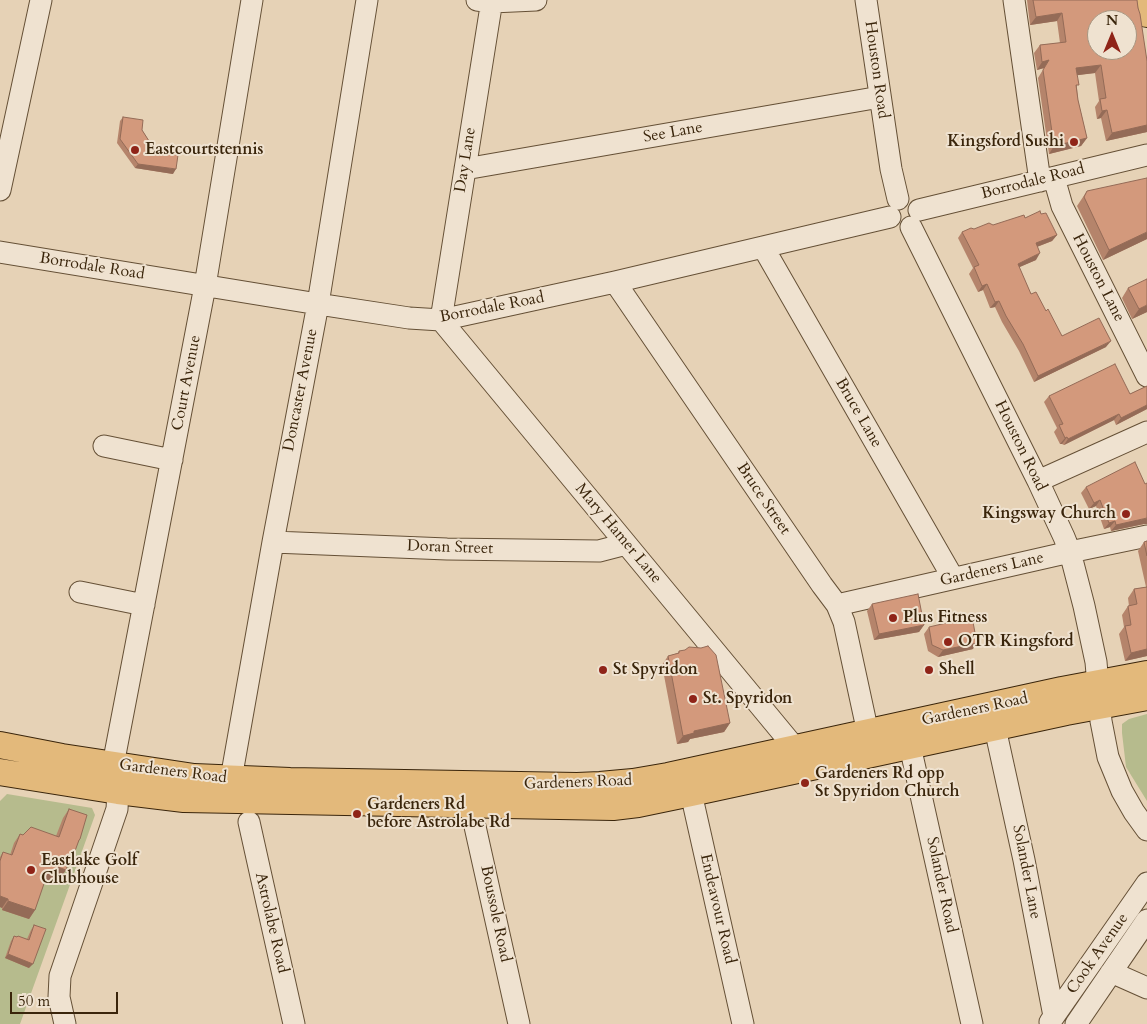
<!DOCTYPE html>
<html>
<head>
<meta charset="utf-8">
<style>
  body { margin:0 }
  #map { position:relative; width:1147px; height:1024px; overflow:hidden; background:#e6d2b6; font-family:Cardo,serif }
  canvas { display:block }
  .north { position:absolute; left:1087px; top:10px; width:50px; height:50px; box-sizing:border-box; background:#efe2d0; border:1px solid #a79681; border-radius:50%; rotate:0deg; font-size:14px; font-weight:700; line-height:20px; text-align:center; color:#3a250b }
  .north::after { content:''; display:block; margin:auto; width:18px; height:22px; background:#8f2418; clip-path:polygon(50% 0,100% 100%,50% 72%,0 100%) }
  .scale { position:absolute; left:10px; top:992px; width:108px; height:22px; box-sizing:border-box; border:2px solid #3a250b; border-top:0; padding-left:6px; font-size:15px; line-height:18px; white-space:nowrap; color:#3a250b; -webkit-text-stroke:4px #efe2d0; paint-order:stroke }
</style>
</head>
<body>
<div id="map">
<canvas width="1147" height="1024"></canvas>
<div class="north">N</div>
<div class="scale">50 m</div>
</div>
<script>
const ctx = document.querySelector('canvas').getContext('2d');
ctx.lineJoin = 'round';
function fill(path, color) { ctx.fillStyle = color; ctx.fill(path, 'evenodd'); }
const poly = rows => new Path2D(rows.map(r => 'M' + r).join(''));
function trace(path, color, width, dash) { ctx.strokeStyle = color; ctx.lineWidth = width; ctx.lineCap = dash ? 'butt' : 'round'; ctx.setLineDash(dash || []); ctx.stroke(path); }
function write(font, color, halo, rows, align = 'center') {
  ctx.font = font + ' Cardo,serif'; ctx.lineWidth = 4; ctx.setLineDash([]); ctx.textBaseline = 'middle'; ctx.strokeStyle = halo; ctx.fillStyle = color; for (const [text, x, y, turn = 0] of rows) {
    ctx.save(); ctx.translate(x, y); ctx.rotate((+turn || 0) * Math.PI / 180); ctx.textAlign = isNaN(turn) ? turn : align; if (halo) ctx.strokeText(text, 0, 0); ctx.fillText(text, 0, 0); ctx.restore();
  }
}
fill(poly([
  [1147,714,1147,801,1126,767,1122,733,1122,724,1129,719],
  [7,794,92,808,95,815,20,1024,0,1024,0,801]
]), '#b6bb8d');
const minor = poly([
  [477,0,492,2,536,0],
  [492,0,441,320,795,748],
  [866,0,891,169,898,199],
  [1014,0,1040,181],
  [465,169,880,97],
  [1054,178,1062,206,1147,376],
  [0,190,41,0],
  [919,210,1147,155],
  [911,227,1038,481,1064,537,1070,552,1084,606,1096,662,1101,721,1108,757,1122,791,1134,812,1147,830],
  [763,247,953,578],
  [0,252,318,304,409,318,441,320,615,282,890,217],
  [615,282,822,585,837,605,844,622,868,733],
  [104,446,172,460],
  [1038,481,1147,432],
  [273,542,447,549,599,551,626,544],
  [80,592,144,605],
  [837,605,1070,552,1147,536],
  [995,728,1024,860,1054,1016],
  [910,746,972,1024],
  [113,765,205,286,252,0],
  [231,779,273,542,318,304,367,0],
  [691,793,743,1024],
  [470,804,519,1024],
  [249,822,294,1024],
  [1111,972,1147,988],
  [1050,1022,1147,883],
  [65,1024,59,997,60,976,117,809,118,791,108,780],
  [1076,1024,1147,920]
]);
const major = poly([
  [1145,0,1147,14],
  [0,745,62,757,194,777,290,781,577,786,600,785,633,782,668,776,1062,690,1147,674],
  [0,772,118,791,184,799,613,807,638,804,691,793,1066,712,1147,697]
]);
trace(minor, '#655036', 23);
trace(major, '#3a250b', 28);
trace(minor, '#efe2d0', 21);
trace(major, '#e3b97b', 26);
fill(poly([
  [1027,0,1137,0,1147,61,1147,132,1106,141,1101,118,1097,119,1095,107,1099,101,1095,73,1077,75,1077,88,1078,100,1087,138,1081,146,1049,154,1038,78,1044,68,1037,70,1034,53,1040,45,1060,43,1057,21,1030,25],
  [123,117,142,130,156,152,173,174,135,168,117,143,120,121],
  [1087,191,1147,239,1103,260,1077,206],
  [1041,214,1057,235,1052,241,1037,247,1036,260,1019,267,1031,294,1046,311,1062,336,1106,347,1034,382,1019,351,1002,322,995,307,990,308,983,290,978,292,969,274,973,268,958,238,962,232,993,225,1025,218],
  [1128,288,1147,312,1132,319,1122,298],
  [1147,386,1147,409,1116,425,1114,420,1064,445,1062,444,1060,444,1054,432,1057,428,1044,402,1049,396,1130,394],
  [1086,487,1144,524,1111,531,1110,527,1104,529,1096,506,1089,509,1081,493],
  [1147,541,1147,656,1125,661,1119,634,1124,627,1122,615,1128,606,1129,606,1128,598,1134,589,1146,587,1138,551,1144,542],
  [872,604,924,625,919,632,874,640,867,611],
  [929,627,973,649,938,657,928,651,924,634],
  [679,651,730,723,724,732,690,739,688,742,677,744,662,665,668,656,678,653],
  [69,809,80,839,69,859,66,870,60,878,54,876,49,883,44,882,35,910,29,919,2,910,2,908,0,907,0,857,3,852,10,855,14,843,20,834,23,835,56,836,63,818],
  [34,925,29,968,5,958,11,941,14,936,27,939,31,930]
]), '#b5846b');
fill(poly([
  [1062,13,1057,21,1030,25,1036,17],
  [1049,60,1044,68,1037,70,1042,62],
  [1101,65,1095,73,1071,76,1076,68],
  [1107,110,1101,118,1097,119,1102,111],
  [1147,125,1147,132,1106,141,1112,133],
  [1087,138,1081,146,1049,154,1054,146],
  [138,164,176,169,173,174,135,168],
  [1147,232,1147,239,1103,260,1109,250],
  [1057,235,1052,241,1031,249,1036,243],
  [1040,253,1036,260,1013,270,1018,264],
  [987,284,983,290,978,292,982,286],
  [999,301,995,307,990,308,995,302],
  [1147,305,1147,312,1132,319,1139,309],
  [1111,341,1106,347,1034,382,1038,376],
  [1147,405,1147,409,1116,425,1121,418],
  [1119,414,1114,420,1064,445,1068,439],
  [1067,437,1062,444,1060,444,1065,438],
  [1100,500,1096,506,1089,509,1094,503],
  [1147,518,1147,524,1144,524,1111,531,1116,525],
  [1115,521,1110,527,1104,529,1109,523],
  [924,625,919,632,874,640,879,634],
  [977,643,973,649,938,657,943,650],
  [1147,649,1147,656,1125,661,1131,653],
  [730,723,724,732,690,739,688,742,677,744,683,736,694,731],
  [58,867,66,870,60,878,54,876,49,883,42,881,48,872],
  [0,896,8,899,2,908,0,907],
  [8,901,35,910,29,919,2,910],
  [8,954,33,964,29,968,5,958]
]), '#946b57');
const building = poly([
  [1033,0,1137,0,1138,8,1140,14,1147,61,1147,125,1112,133,1107,110,1102,111,1100,99,1106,98,1101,65,1076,68,1079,85,1076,85,1078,100,1087,138,1054,146,1043,70,1049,60,1042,62,1040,45,1066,42,1062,13,1036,17,1033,0],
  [1097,20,1127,20,1127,50,1097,50,1097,20],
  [123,117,143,120,142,130,156,152,178,155,176,169,138,164,120,139,123,117],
  [1147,178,1147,232,1109,250,1084,197,1087,191,1147,178],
  [1040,211,1041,214,1046,213,1057,235,1036,243,1040,253,1018,264,1031,294,1036,292,1046,311,1048,309,1062,336,1099,318,1111,341,1038,376,1023,344,1006,316,999,301,995,302,987,284,982,286,974,267,979,265,962,232,971,228,974,229,989,223,993,225,1024,215,1025,218,1040,211],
  [1147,279,1147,305,1139,309,1128,288,1147,279],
  [1115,364,1130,394,1147,386,1147,405,1121,418,1119,414,1068,439,1067,437,1065,438,1059,425,1063,424,1049,396,1115,364],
  [1135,462,1145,484,1147,483,1147,518,1116,525,1115,521,1109,523,1100,500,1094,503,1086,487,1135,462],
  [1147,541,1147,556,1144,542,1147,541],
  [1147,587,1147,649,1131,653,1125,626,1131,625,1128,606,1137,604,1134,589,1147,587],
  [918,594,924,625,879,634,872,604,918,594],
  [972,617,977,643,943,650,932,645,929,627,972,617],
  [708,646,716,655,730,723,694,731,694,733,683,736,668,656,679,653,679,651,685,650,689,647,701,648,708,646],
  [69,809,87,815,80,839,79,840,75,851,72,851,66,870,58,867,55,874,48,872,35,910,8,901,8,899,0,896,0,861,3,852,12,855,20,834,23,835,31,827,59,837,69,809],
  [34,925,46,929,33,964,8,954,14,936,17,937,18,936,29,940,34,925]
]);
fill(building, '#d3997c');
trace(building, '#946b57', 1);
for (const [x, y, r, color] of [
  [1074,142,5,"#8f2418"],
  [135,150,5,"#8f2418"],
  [1126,514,5,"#8f2418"],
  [893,618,5,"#8f2418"],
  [948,642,5,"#8f2418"],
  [603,670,5,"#8f2418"],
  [929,670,5,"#8f2418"],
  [693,699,5,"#8f2418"],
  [805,783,5,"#8f2418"],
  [357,814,5,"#8f2418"],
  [31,870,5,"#8f2418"]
]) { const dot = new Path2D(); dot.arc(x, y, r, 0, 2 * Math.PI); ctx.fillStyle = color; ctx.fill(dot); trace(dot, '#efe2d0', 2); }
write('16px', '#3a250b', '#efe2d0', [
  ["Houston Road",876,70,82],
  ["See Lane",673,133,-10],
  ["Day Lane",466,160,-81],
  ["Borrodale Road",1033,182,-14],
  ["Borrodale Road",92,267,9],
  ["Houston Lane",1098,278,63],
  ["Borrodale Road",492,308,-11],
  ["Court Avenue",187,383,-79],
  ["Doncaster Avenue",301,390,-79],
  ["Bruce Lane",858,413,60],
  ["Houston Road",1020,446,64],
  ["Bruce Street",763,499,56],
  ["Mary Hamer Lane",618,534,50],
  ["Doran Street",450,548,2],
  ["Gardeners Lane",992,570,-13],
  ["Gardeners Road",975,710,-12],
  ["Gardeners Road",173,772,7],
  ["Gardeners Road",578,783,-2],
  ["Solander Lane",1026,872,79],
  ["Solander Road",941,885,78],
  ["Endeavour Road",717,909,77],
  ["Boussole Road",495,914,78],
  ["Astrolabe Road",271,923,77],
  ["Cook Avenue",1098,954,-55]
]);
write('bold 16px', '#3a250b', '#efe2d0', [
  ["Kingsford Sushi",1064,142,"right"],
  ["Eastcourtstennis",145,150],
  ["Kingsway Church",1116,514,"right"],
  ["Plus Fitness",903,618],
  ["OTR Kingsford",958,642],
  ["St Spyridon",613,670],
  ["Shell",939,670],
  ["St. Spyridon",703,699],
  ["Gardeners Rd opp",815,774],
  ["St Spyridon Church",815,792],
  ["Gardeners Rd",367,805],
  ["before Astrolabe Rd",367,823],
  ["Eastlake Golf",41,861],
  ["Clubhouse",41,879]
], 'left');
</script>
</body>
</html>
